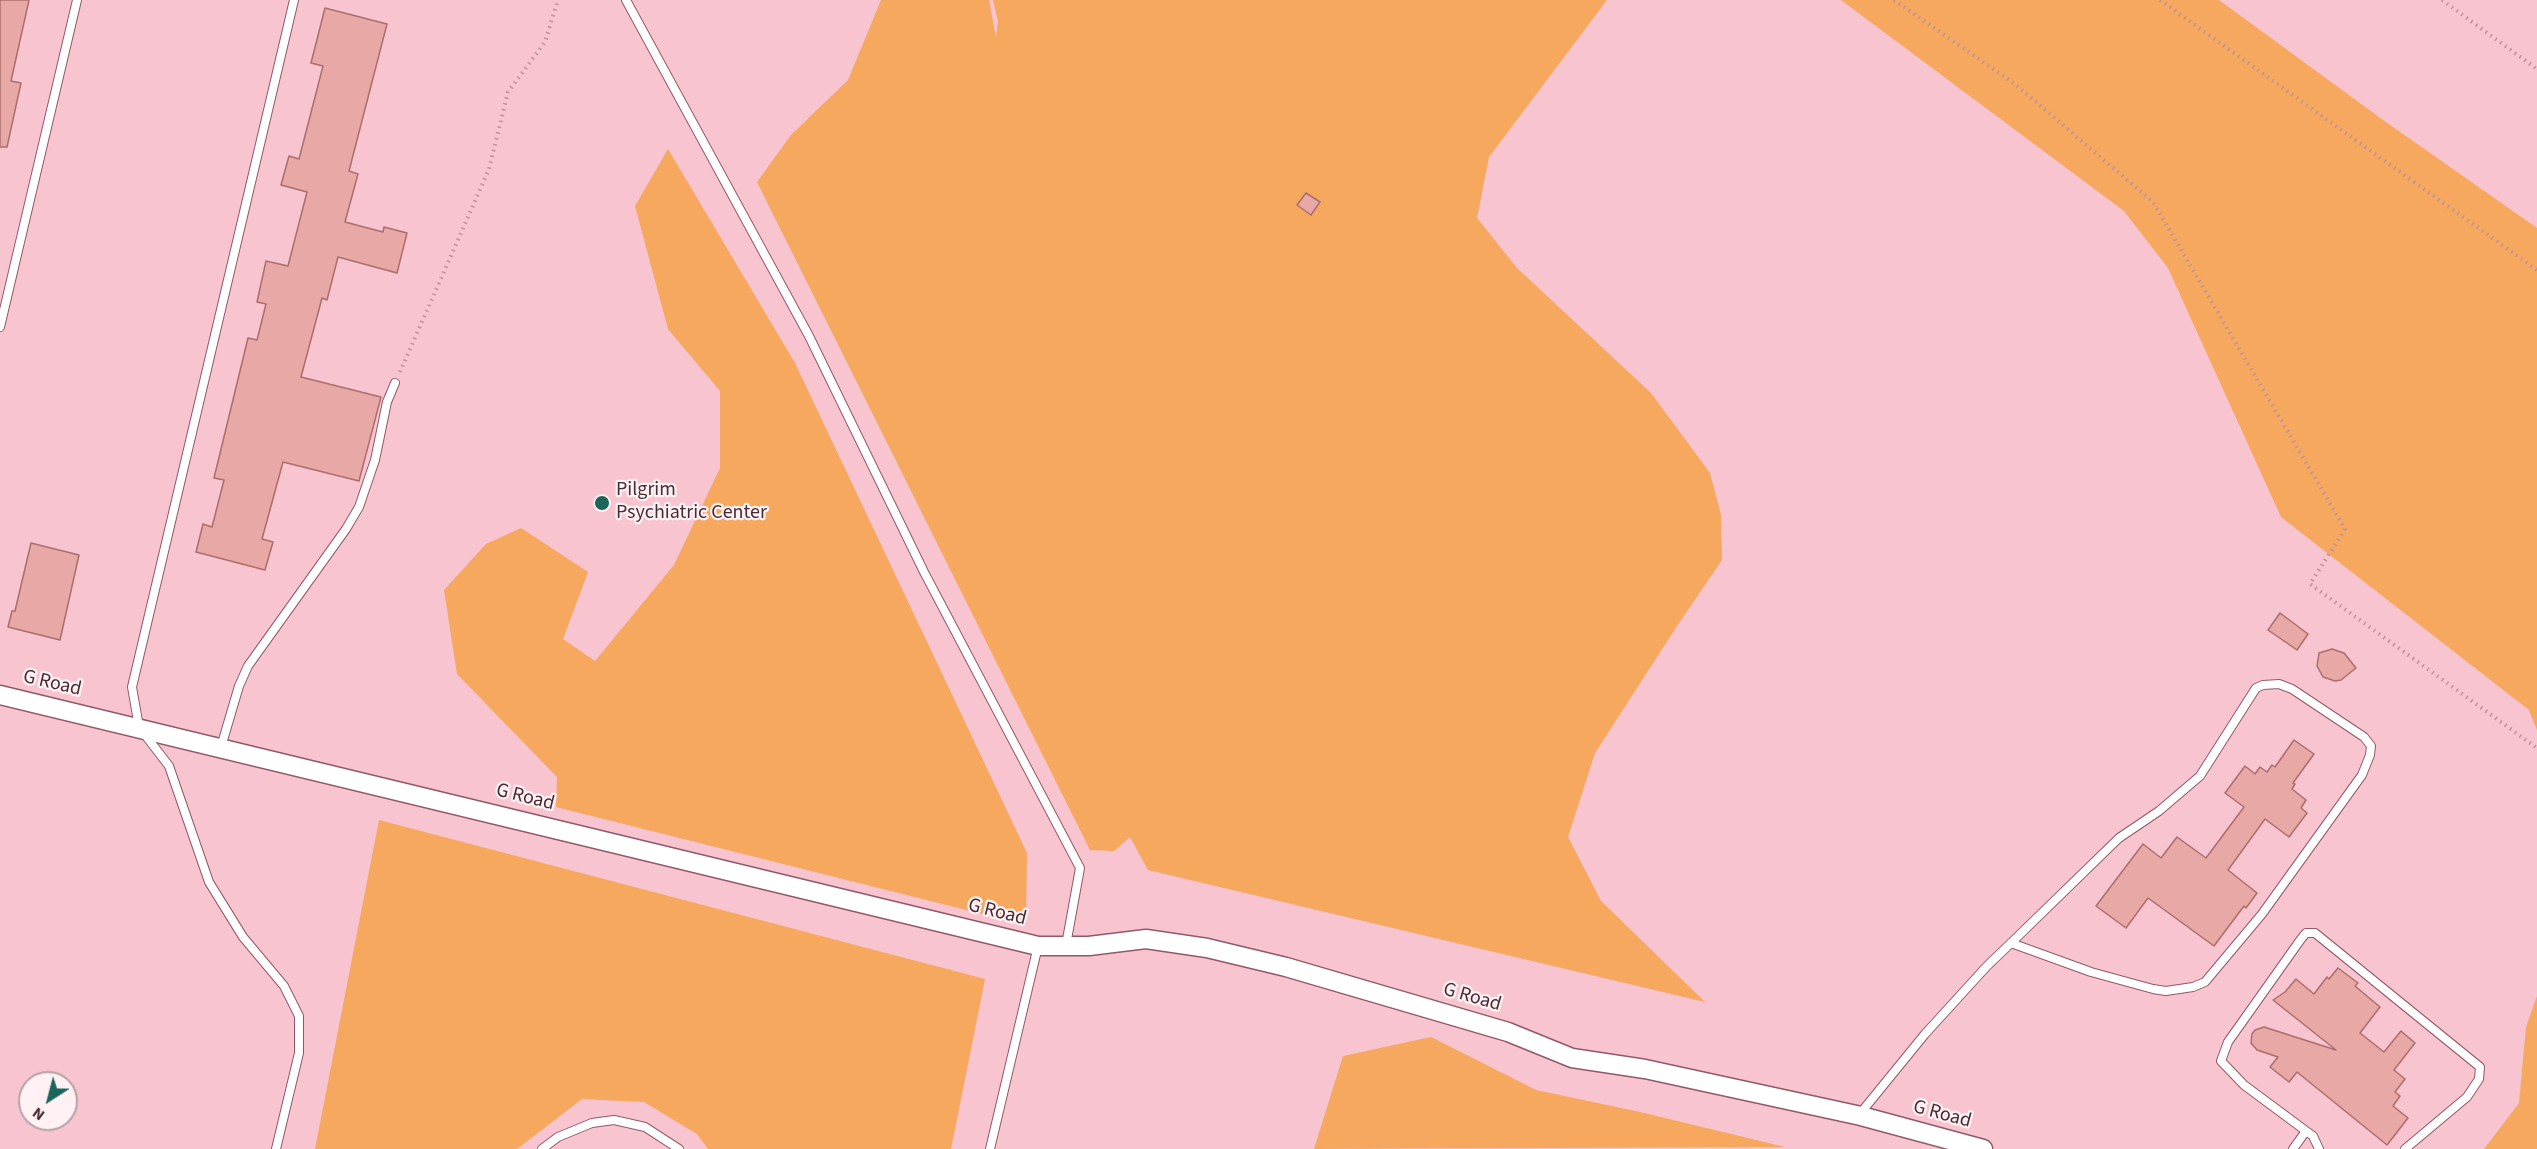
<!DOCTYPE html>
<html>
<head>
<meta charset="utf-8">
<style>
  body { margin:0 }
  #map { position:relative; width:2537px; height:1149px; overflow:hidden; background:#f8c4d0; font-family:"Source Sans 3",sans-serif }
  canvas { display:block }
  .north { position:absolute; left:18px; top:1071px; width:60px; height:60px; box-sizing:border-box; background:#fff1f4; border:2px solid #b5a3a7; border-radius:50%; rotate:216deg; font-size:16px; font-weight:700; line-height:24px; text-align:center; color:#462d34 }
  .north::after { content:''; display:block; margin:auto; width:21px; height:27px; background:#1b655b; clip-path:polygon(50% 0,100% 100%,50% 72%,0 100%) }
</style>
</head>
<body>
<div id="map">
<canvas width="2537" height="1149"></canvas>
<div class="north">N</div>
</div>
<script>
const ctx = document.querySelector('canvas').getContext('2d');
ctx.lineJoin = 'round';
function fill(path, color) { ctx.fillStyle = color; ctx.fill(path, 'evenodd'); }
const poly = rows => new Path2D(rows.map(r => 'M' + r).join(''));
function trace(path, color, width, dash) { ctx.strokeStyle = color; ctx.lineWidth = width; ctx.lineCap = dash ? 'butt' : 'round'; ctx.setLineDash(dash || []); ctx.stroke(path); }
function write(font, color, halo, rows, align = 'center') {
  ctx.font = font + ' "Source Sans 3",sans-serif'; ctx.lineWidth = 4.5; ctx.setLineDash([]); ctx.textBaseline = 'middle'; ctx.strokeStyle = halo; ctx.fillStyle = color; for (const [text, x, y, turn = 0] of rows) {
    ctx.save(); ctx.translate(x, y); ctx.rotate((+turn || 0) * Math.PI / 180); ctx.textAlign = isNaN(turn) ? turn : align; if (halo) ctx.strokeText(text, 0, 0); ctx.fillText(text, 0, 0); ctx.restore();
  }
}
fill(poly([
  [881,0,989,0,996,37,998,21,993,0,1607,0,1489,157,1477,218,1517,268,1651,393,1710,473,1721,515,1722,560,1677,626,1595,753,1568,837,1601,901,1705,1002,1148,870,1130,837,1114,851,1090,850,757,182,791,135,848,80],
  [1841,0,2219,0,2383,120,2537,228,2537,730,2529,710,2281,517,2168,268,2124,211],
  [668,149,795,363,1027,853,1026,925,556,807,557,777,457,674,444,590,486,544,521,528,588,572,563,639,595,661,674,565,720,468,720,391,668,329,635,206],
  [379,820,985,979,951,1149,708,1149,697,1134,644,1102,582,1099,517,1149,315,1149],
  [2537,996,2537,1149,2484,1149,2519,1103,2526,1027],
  [1431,1037,1536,1090,1640,1112,1785,1147,1314,1149,1343,1056]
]), '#f5a85e');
const building = poly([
  [0,0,29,0,11,81,21,83,7,147,0,147,0,0],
  [325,8,387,24,349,171,358,174,345,222,383,232,384,227,407,233,397,273,338,257,327,300,322,298,301,377,381,397,359,481,283,462,262,539,273,542,265,570,196,552,203,524,212,527,224,480,214,478,248,338,257,340,266,304,257,302,266,261,288,266,307,192,281,185,289,156,299,159,323,66,311,63,325,8],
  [1306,193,1320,202,1311,215,1297,205,1306,193],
  [31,543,79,555,60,640,8,627,12,611,15,611,31,543],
  [2280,613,2308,634,2297,650,2268,630,2280,613],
  [2332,649,2344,653,2356,668,2341,680,2335,681,2323,677,2317,666,2319,653,2332,649],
  [2294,740,2314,754,2293,783,2295,784,2292,789,2306,800,2301,808,2307,813,2289,837,2265,819,2228,870,2257,893,2246,908,2244,906,2214,946,2148,898,2126,928,2096,906,2143,844,2161,858,2177,837,2206,858,2244,807,2225,793,2245,766,2255,774,2260,767,2267,772,2272,765,2275,767,2294,740],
  [2338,968,2358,983,2355,986,2380,1007,2360,1033,2384,1052,2401,1031,2415,1043,2394,1070,2405,1079,2395,1092,2400,1096,2393,1106,2408,1118,2387,1145,2297,1072,2289,1082,2270,1067,2278,1057,2257,1050,2251,1043,2252,1034,2255,1030,2264,1027,2336,1050,2273,1000,2285,992,2296,979,2314,994,2327,977,2329,979,2338,968]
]);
fill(building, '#e8a8a5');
trace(building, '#aa6f6c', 1.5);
const service = poly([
  [626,0,809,336,924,572,1080,868,1066,945],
  [0,327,77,0],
  [221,747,239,686,248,666,346,529,359,507,375,460,387,402,395,383],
  [1859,1115,1925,1034,1987,966,2011,943,2119,838,2159,811,2200,776,2256,688,2263,685,2279,684,2292,689,2364,737,2371,746,2370,755,2362,775,2262,914,2205,982,2193,987,2166,991,2153,989,2091,972,2011,943],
  [2306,1131,2244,1085,2221,1061,2228,1042,2301,939,2306,933,2315,933,2480,1067,2479,1079,2467,1097,2405,1149],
  [276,1149,299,1053,299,1016,284,986,243,937,209,882,169,766,139,727,132,687,294,0],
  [542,1149,558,1137,592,1123,614,1120,645,1127,679,1149],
  [990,1149,1038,946],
  [2293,1149,2306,1131,2313,1136,2319,1149]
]);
const tertiary = poly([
  [0,695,1038,946,1089,946,1146,939,1207,948,1286,967,1508,1032,1572,1058,1645,1069,1861,1116,1983,1149]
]);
trace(service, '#915968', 10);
trace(tertiary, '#915968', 21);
trace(poly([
  [1894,0,2015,84,2153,202,2345,529,2310,584,2537,748],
  [2160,0,2537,270],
  [2442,0,2537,69],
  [400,372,489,169,508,92,545,42,558,0]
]), '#be929d', 4, [1.5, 4.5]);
trace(service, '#fff', 8);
trace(tertiary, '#fff', 18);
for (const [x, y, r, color] of [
  [602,503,8,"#1b655b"]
]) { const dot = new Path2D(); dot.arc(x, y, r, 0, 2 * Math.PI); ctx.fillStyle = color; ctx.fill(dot); trace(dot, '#fff1f4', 2); }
write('20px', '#462d34', '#fff1f4', [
  ["Pilgrim",616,491],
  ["Psychiatric Center",616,514]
], 'left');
write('20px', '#462d34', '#fff1f4', [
  ["G Road",52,684,13],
  ["G Road",525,798,14],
  ["G Road",997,913,14],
  ["G Road",1472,998,16],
  ["G Road",1942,1115,15]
]);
</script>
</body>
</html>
